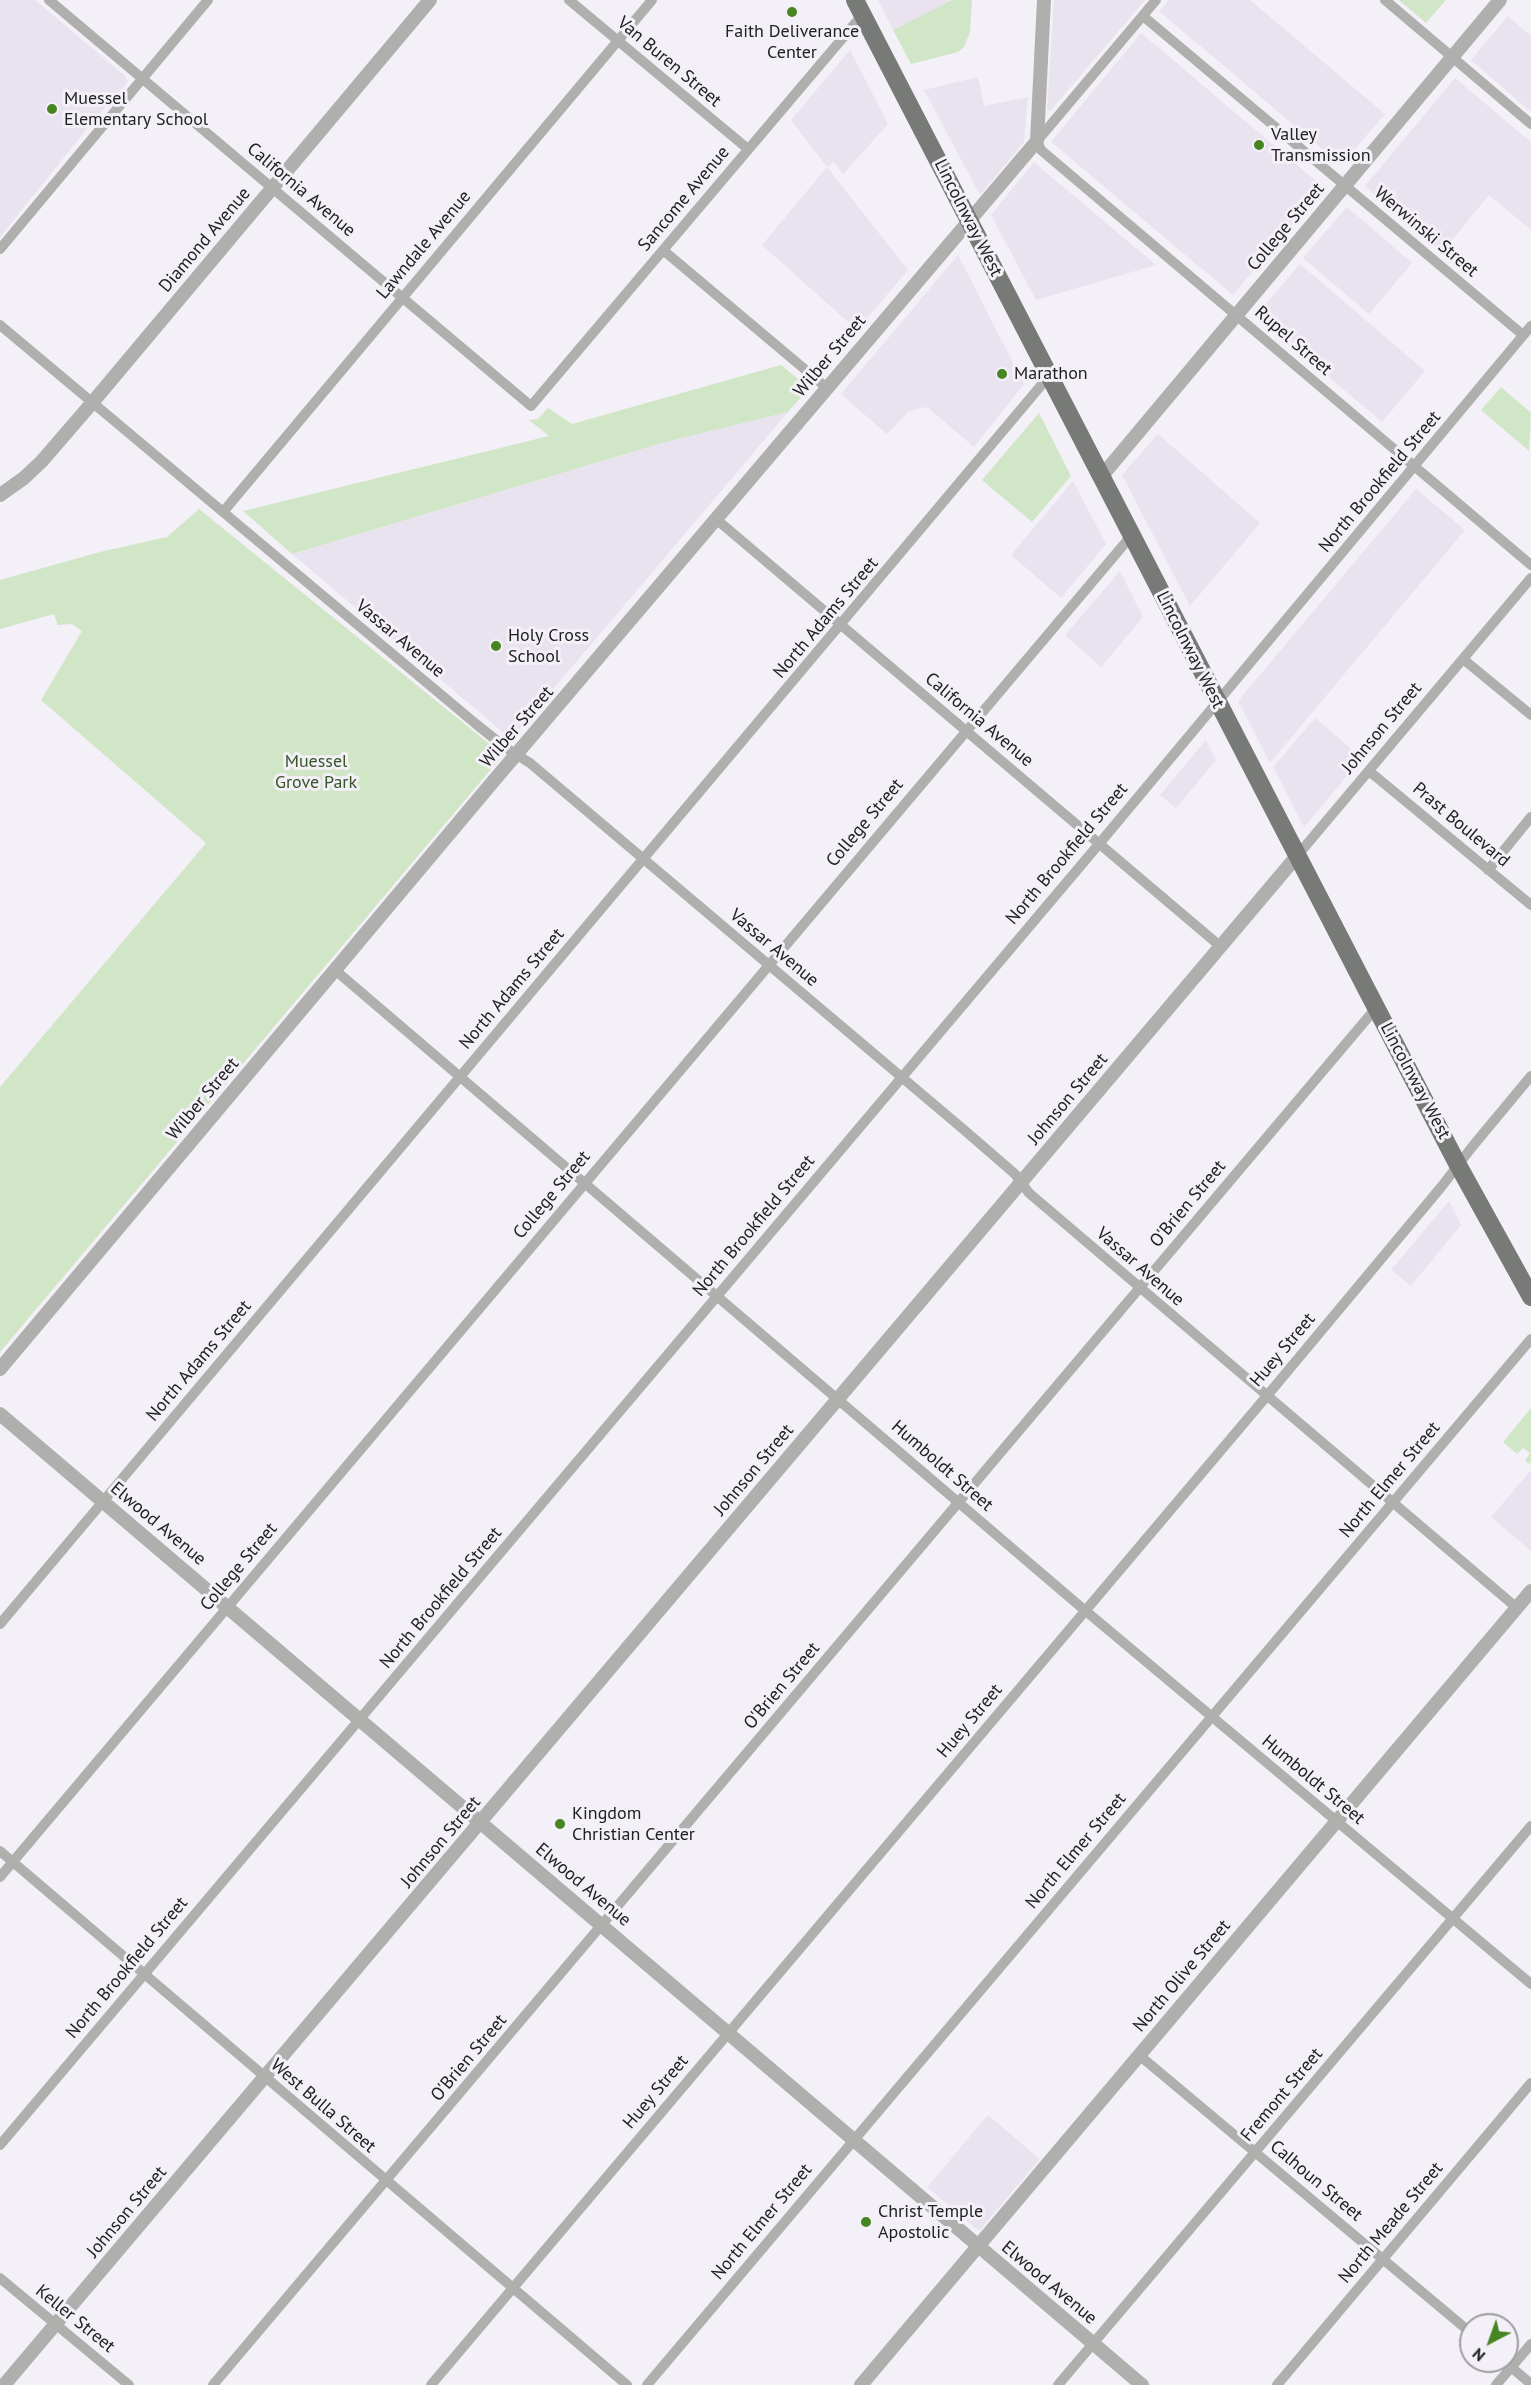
<!DOCTYPE html>
<html>
<head>
<meta charset="utf-8">
<style>
  body { margin:0 }
  #map { position:relative; width:1531px; height:2385px; overflow:hidden; background:#f3f0f7; font-family:"PT Sans",sans-serif }
  canvas { display:block }
  .north { position:absolute; left:1459px; top:2313px; width:60px; height:60px; box-sizing:border-box; background:#f3f0f7; border:2px solid #9f9da2; border-radius:50%; rotate:221deg; font-size:16px; font-weight:700; line-height:24px; text-align:center; color:#212022 }
  .north::after { content:''; display:block; margin:auto; width:21px; height:27px; background:#478422; clip-path:polygon(50% 0,100% 100%,50% 72%,0 100%) }
</style>
</head>
<body>
<div id="map">
<canvas width="1531" height="2385"></canvas>
<div class="north">N</div>
</div>
<script>
const ctx = document.querySelector('canvas').getContext('2d');
ctx.lineJoin = 'round';
function fill(path, color) { ctx.fillStyle = color; ctx.fill(path, 'evenodd'); }
const poly = rows => new Path2D(rows.map(r => 'M' + r).join(''));
function trace(path, color, width, dash) { ctx.strokeStyle = color; ctx.lineWidth = width; ctx.lineCap = dash ? 'butt' : 'round'; ctx.setLineDash(dash || []); ctx.stroke(path); }
function write(font, color, halo, rows, align = 'center') {
  ctx.font = font + ' "PT Sans",sans-serif'; ctx.lineWidth = 6; ctx.setLineDash([]); ctx.textBaseline = 'middle'; ctx.strokeStyle = halo; ctx.fillStyle = color; for (const [text, x, y, turn = 0] of rows) {
    ctx.save(); ctx.translate(x, y); ctx.rotate((+turn || 0) * Math.PI / 180); ctx.textAlign = isNaN(turn) ? turn : align; if (halo) ctx.strokeText(text, 0, 0); ctx.fillText(text, 0, 0); ctx.restore();
  }
}
fill(poly([
  [0,0,35,0,124,75,128,82,90,125,0,237],
  [878,0,948,0,949,2,893,30],
  [1054,0,1145,0,1051,110,1047,110],
  [1169,0,1250,0,1385,114,1341,165,1159,11],
  [1508,16,1531,36,1531,112,1471,60],
  [1141,33,1323,187,1233,295,1051,142],
  [850,50,888,124,843,174,834,162,827,167,908,270,857,330,762,245,827,167,791,120],
  [978,77,984,106,1028,97,1024,142,980,195,924,90],
  [1455,78,1531,142,1531,230,1489,195,1442,252,1365,186],
  [1034,162,1061,185,1156,265,1036,300,991,215],
  [1347,207,1412,263,1369,314,1303,258],
  [958,255,1024,384,974,447,927,407,909,411,887,434,841,394],
  [1300,264,1425,371,1382,422,1256,315],
  [788,412,511,739,292,554,662,443],
  [1158,434,1260,523,1190,606,1122,475],
  [1073,481,1106,544,1061,598,1011,555],
  [1416,489,1465,530,1270,763,1238,701],
  [1120,571,1143,617,1101,667,1065,635],
  [1315,718,1362,758,1304,827,1273,767],
  [1206,740,1216,760,1176,808,1160,795],
  [1449,1201,1461,1225,1411,1286,1391,1270],
  [1531,1470,1531,1551,1491,1517],
  [988,2115,1040,2159,979,2231,927,2187]
]), '#e9e3f0');
fill(poly([
  [952,0,972,0,970,32,964,47,958,52,911,64,893,30],
  [1399,0,1446,0,1426,23],
  [781,365,809,388,788,412,662,443,292,554,243,511,549,436,529,420,538,419,548,408,572,424],
  [1501,387,1531,413,1529,451,1481,410],
  [1039,413,1071,476,1032,522,982,480],
  [199,509,503,755,0,1352,0,1087,206,843,41,700,82,631,72,624,58,625,54,614,0,629,0,580,100,552,167,537],
  [1531,1408,1531,1462,1529,1464,1525,1461,1530,1453,1523,1448,1517,1454,1503,1442]
]), '#d0e6c6');
trace(poly([
  [49,0,531,406,863,14],
  [569,0,748,149],
  [1156,0,1037,141,1041,150,1531,565],
  [1385,0,1531,124],
  [1143,16,1523,335],
  [0,249,208,0],
  [663,250,827,388],
  [0,325,476,724,506,748,530,763,963,1129,1015,1174,1029,1193,1517,1608],
  [223,512,652,0],
  [716,519,1220,946],
  [1463,659,1531,715],
  [1369,771,1531,905],
  [1297,856,1531,578],
  [1488,870,1531,817],
  [335,970,1075,1602,1531,1984],
  [0,1624,1049,376],
  [0,1851,627,2385],
  [0,1877,1131,536],
  [1139,2055,1471,2333],
  [0,2145,1099,844,1531,326],
  [0,2278,129,2385],
  [1504,2361,1531,2384],
  [213,2385,1376,1008],
  [431,2385,1266,1397,1442,1186,1472,1147,1531,1076],
  [647,2385,1531,1339],
  [1058,2385,1531,1826],
  [1277,2385,1531,2083],
  [1496,2385,1531,2344]
]), '#afb0ae', 10);
trace(poly([
  [1101,477,1500,0],
  [0,495,24,478,42,461,92,403,430,0],
  [0,1369,491,784,1037,141,1044,0],
  [0,1414,1142,2385],
  [4,2385,1297,856],
  [861,2385,1531,1591]
]), '#afb0ae', 14);
trace(poly([
  [855,0,1369,994,1458,1165,1531,1297]
]), '#777a76', 18);
for (const [x, y, r, color] of [
  [792,12,6,"#478422"],
  [52,109,6,"#478422"],
  [1259,145,6,"#478422"],
  [1002,374,6,"#478422"],
  [496,646,6,"#478422"],
  [560,1824,6,"#478422"],
  [866,2222,6,"#478422"]
]) { const dot = new Path2D(); dot.arc(x, y, r, 0, 2 * Math.PI); ctx.fillStyle = color; ctx.fill(dot); trace(dot, '#f3f0f7', 2); }
write('18px', '#212022', '#f3f0f7', [
  ["Faith Deliverance",792,32,"center"],
  ["Center",792,53,"center"],
  ["Muessel",64,99],
  ["Elementary School",64,120],
  ["Valley",1271,135],
  ["Transmission",1271,156],
  ["Marathon",1014,374],
  ["Holy Cross",508,636],
  ["School",508,657],
  ["Kingdom",572,1814],
  ["Christian Center",572,1835],
  ["Christ Temple",878,2212],
  ["Apostolic",878,2233]
], 'left');
write('18px', '#212022', '#f3f0f7', [
  ["Van Buren Street",669,62,40],
  ["California Avenue",301,190,40],
  ["Sancome Avenue",684,199,-50],
  ["Lincolnway West",968,218,63],
  ["College Street",1286,227,-50],
  ["Werwinski Street",1426,232,40],
  ["Diamond Avenue",205,240,-50],
  ["Lawndale Avenue",424,245,-50],
  ["Rupel Street",1293,341,41],
  ["Wilber Street",830,356,-50],
  ["North Brookfield Street",1380,482,-50],
  ["North Adams Street",826,618,-50],
  ["Vassar Avenue",400,639,40],
  ["Lincolnway West",1190,650,63],
  ["California Avenue",979,720,40],
  ["Wilber Street",517,727,-49],
  ["Johnson Street",1382,728,-50],
  ["College Street",865,823,-50],
  ["Prast Boulevard",1461,825,40],
  ["North Brookfield Street",1067,854,-50],
  ["Vassar Avenue",774,948,40],
  ["North Adams Street",512,989,-50],
  ["Lincolnway West",1415,1081,62],
  ["Wilber Street",203,1099,-50],
  ["Johnson Street",1068,1099,-50],
  ["College Street",552,1195,-50],
  ["O'Brien Street",1188,1204,-50],
  ["North Brookfield Street",754,1226,-50],
  ["Vassar Avenue",1140,1267,41],
  ["Huey Street",1283,1350,-50],
  ["North Adams Street",199,1361,-50],
  ["Humboldt Street",942,1466,41],
  ["Johnson Street",754,1470,-50],
  ["North Elmer Street",1390,1480,-50],
  ["Elwood Avenue",158,1524,40],
  ["College Street",239,1567,-50],
  ["North Brookfield Street",441,1598,-50],
  ["O'Brien Street",782,1686,-50],
  ["Huey Street",970,1721,-50],
  ["Humboldt Street",1313,1780,40],
  ["Johnson Street",441,1842,-50],
  ["North Elmer Street",1076,1851,-50],
  ["Elwood Avenue",583,1885,40],
  ["North Brookfield Street",127,1968,-50],
  ["North Olive Street",1182,1976,-50],
  ["O'Brien Street",469,2058,-50],
  ["Huey Street",656,2092,-50],
  ["Fremont Street",1282,2095,-50],
  ["West Bulla Street",323,2106,41],
  ["Calhoun Street",1316,2181,40],
  ["Johnson Street",127,2212,-50],
  ["North Elmer Street",762,2222,-50],
  ["North Meade Street",1391,2223,-50],
  ["Elwood Avenue",1049,2283,40],
  ["Keller Street",75,2319,39]
]);
write('18px', '#365526', '#f3f0f7', [
  ["Muessel",316,762],
  ["Grove Park",316,783]
]);
</script>
</body>
</html>
